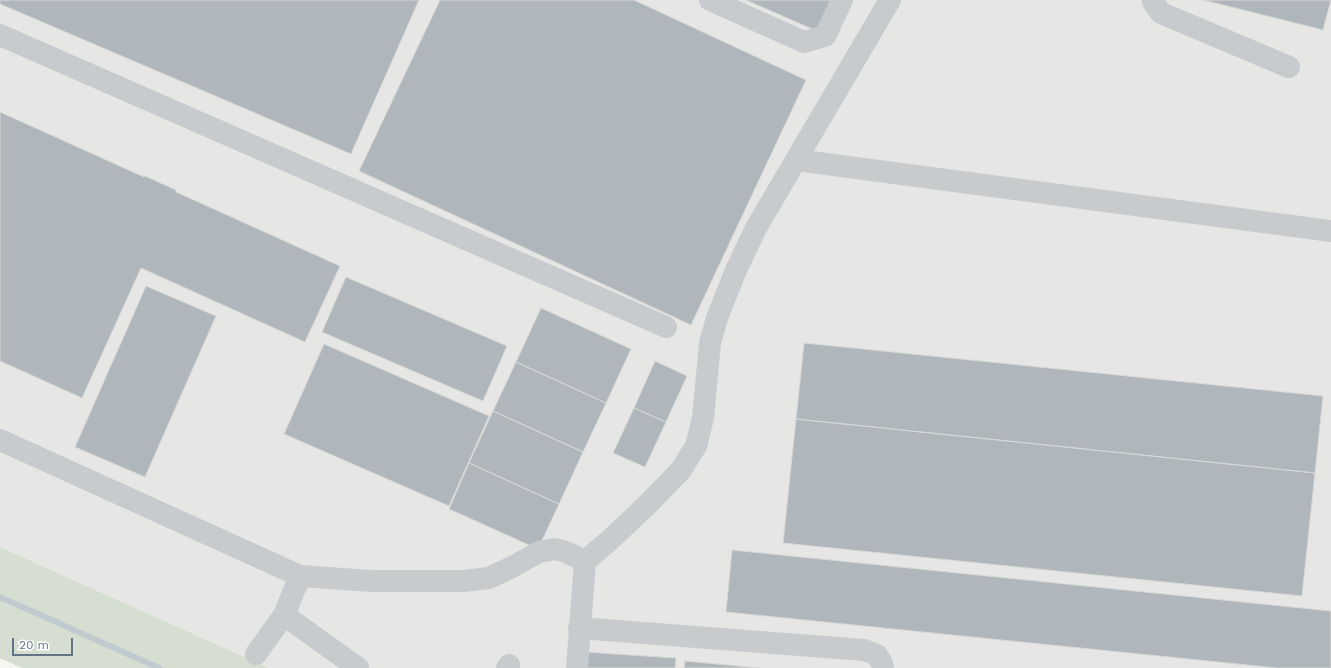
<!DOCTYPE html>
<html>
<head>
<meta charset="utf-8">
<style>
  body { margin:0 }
  #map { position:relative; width:1331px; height:668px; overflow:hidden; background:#f6f6f1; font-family:"Work Sans",sans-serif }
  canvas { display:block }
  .scale { position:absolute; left:12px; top:638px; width:61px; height:18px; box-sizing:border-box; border:2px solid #627485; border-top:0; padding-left:5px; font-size:12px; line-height:14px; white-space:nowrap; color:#627485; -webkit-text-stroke:3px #fff; paint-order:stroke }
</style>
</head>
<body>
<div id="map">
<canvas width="1331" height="668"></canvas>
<div class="scale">20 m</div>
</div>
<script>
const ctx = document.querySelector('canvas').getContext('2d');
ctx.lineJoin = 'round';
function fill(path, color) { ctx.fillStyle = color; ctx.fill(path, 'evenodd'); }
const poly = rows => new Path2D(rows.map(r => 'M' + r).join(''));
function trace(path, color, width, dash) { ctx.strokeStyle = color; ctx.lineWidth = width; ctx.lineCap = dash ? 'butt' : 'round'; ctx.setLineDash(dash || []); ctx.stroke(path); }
fill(poly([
  [0,0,1331,0,1331,668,269,668,0,547]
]), '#e6e7e5');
fill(poly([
  [0,547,269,668,22,668,0,658]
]), '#d6ded2');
trace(poly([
  [0,597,159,668]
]), '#c0cbd0', 6);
const building = poly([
  [0,0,419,0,351,154,0,4,0,0],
  [440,0,634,0,806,80,691,325,359,171,440,0],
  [746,0,833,0,819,32,746,0],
  [1203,0,1331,0,1323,30,1203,0],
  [0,112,144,177,145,176,176,190,176,192,340,266,305,342,141,268,82,398,0,361,0,112],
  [346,277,507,346,483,401,322,332,346,277],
  [146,286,216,316,145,477,75,447,146,286],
  [541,308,631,349,606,403,516,362,541,308],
  [804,343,1323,396,1315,473,796,419,804,343],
  [324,344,489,416,449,506,284,434,324,344],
  [655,361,687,376,666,422,634,408,655,361],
  [516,362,606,403,583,452,493,411,516,362],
  [634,408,666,422,645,467,613,453,634,408],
  [493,411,583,452,559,504,469,463,493,411],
  [796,419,1315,473,1302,596,783,543,796,419],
  [469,463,559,504,538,549,449,509,469,463],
  [732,550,1331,611,1331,668,1277,668,726,612,732,550],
  [585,652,676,658,675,668,584,668,585,652],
  [685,661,760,668,684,668,685,661]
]);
fill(building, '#afb7bc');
trace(building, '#d7d7d4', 1);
trace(poly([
  [710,0,804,42,825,36,842,0],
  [1153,0,1153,2,1161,13,1289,67],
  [0,35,666,327],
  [796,160,1331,231],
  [0,440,300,576,371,581,463,581,489,578,512,567,539,552,555,549,566,552,585,561],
  [284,615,358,668],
  [579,628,864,650,877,655,882,663,883,668],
  [256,654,284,615,300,576],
  [507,668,509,665],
  [577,668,585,561,610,540,648,504,681,470,696,446,703,418,710,343,717,318,736,270,756,228,890,0]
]), '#c8cbce', 22);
</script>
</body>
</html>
